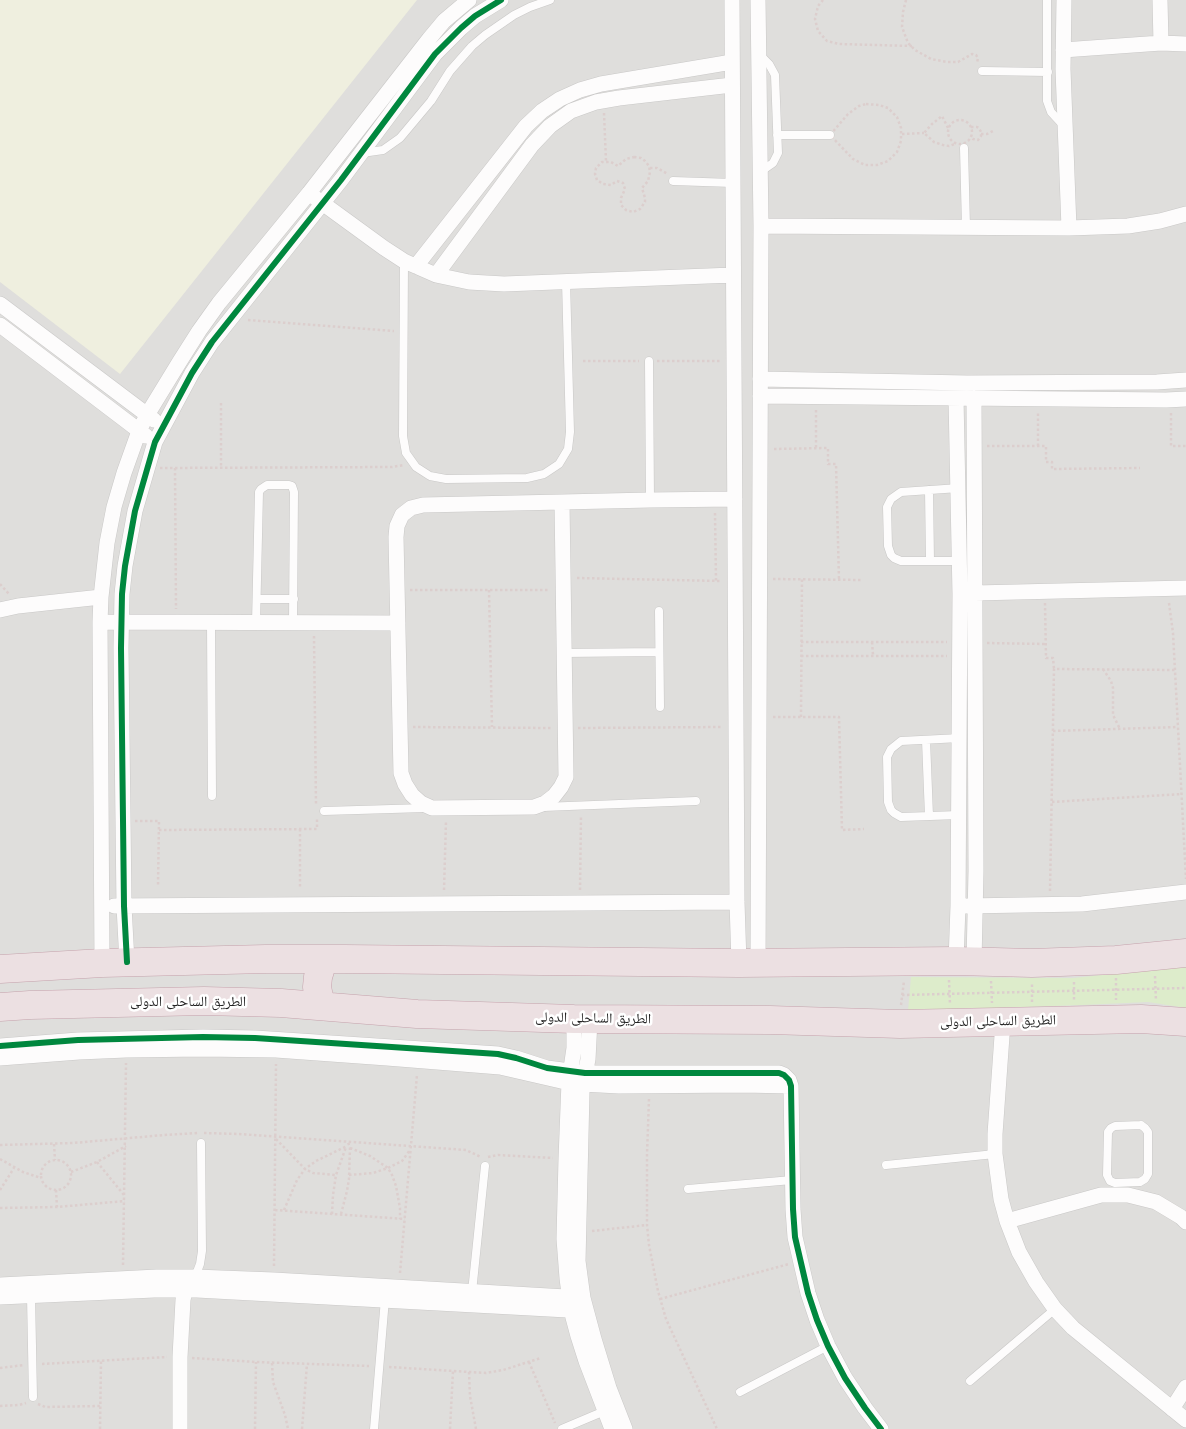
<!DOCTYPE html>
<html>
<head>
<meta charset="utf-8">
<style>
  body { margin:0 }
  canvas { display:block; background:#f0eeeb }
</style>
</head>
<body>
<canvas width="1186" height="1429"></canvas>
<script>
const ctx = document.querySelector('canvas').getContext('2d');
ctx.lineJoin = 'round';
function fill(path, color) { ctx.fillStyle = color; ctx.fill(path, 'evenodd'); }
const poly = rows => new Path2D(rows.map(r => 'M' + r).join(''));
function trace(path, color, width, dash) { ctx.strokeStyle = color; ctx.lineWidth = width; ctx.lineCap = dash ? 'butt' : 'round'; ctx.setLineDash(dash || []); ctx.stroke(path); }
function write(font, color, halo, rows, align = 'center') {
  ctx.font = font + ' Jost,"Noto Naskh Arabic",sans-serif'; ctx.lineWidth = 5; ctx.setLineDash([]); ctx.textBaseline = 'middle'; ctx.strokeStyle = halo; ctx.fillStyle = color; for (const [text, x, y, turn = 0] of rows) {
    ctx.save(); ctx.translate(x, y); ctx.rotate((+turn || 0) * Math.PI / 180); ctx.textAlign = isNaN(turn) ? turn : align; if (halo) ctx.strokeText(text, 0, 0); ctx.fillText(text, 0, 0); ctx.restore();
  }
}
fill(poly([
  [0,0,1186,0,1186,1429,0,1429]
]), '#dfdedc');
fill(poly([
  [0,0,417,0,120,374,0,282]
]), '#efefdf');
fill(poly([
  [1186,966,1186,1008,1148,1002,1082,1005,908,1011,911,977,1073,978]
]), '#ddeccb');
const lane = poly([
  [1047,0,1047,101,1051,112,1063,125],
  [760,55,769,64,775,75,778,153,773,163,760,172],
  [982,71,1048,72],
  [777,135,830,135],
  [964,148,966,227],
  [362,153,383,150,400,138,431,101,450,71,472,46,485,35,514,15,530,7,550,0],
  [673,181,733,183],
  [404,261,403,436,406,453,416,467,430,476,446,479,527,478,544,474,559,464,568,449,570,432,566,281],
  [649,361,650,500],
  [959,488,901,492,891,499,887,507,888,546,891,555,894,558,901,561,960,561],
  [929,490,930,561],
  [257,599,294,599],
  [659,611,660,707],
  [211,622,212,796],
  [256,623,259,492,261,489,267,485,289,485,292,486,294,492,293,623],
  [564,653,659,652],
  [926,740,929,816],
  [543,807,696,801],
  [324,811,425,808],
  [959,815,901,817,894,813,891,810,888,802,887,757,891,749,901,741,960,738],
  [1141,1125,1145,1128,1148,1132,1148,1174,1145,1179,1140,1182,1115,1183,1110,1181,1107,1175,1108,1132,1111,1128,1115,1126,1141,1125],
  [886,1165,995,1154],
  [688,1189,792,1180],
  [195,1277,200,1264,202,1251,201,1143],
  [472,1292,485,1166],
  [31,1296,33,1397],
  [970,1381,1055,1309],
  [740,1392,828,1346],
  [374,1429,385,1299],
  [562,1429,607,1410]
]);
const street = poly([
  [732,0,737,902,739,963],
  [758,0,761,226,758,963],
  [1064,0,1063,69,1069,228],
  [1160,0,1161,43],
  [1063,50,1161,43,1186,44],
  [314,197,384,248,404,261,436,275,469,282,504,284,733,275],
  [761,226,1069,228,1128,226,1160,221,1186,214],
  [416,266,526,126,542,111,560,99,580,90,601,84,732,62],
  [436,275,532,145,550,126,571,111,596,102,619,98,732,85],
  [0,304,154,420],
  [0,325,146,436],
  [760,379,967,383,1157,382,1186,380],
  [760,396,1166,400,1186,399],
  [562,502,566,777,561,787,554,796,545,803,534,807,432,808,421,803,412,795,405,784,401,773,396,537,397,526,402,515,411,508,423,505,562,502,650,500,735,499],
  [975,593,1186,588],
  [0,610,18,606,101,597],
  [100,622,398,623],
  [114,906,737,902],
  [966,906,1082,904,1186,892],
  [956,961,958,906,960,594,956,398],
  [127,962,124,906,121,648,122,594,125,566,135,511,155,442,192,373,212,342,341,180,435,54,461,28,475,16,501,0],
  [974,962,976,871,974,398],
  [102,963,100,622,101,597,107,543,114,507,124,473,139,431,147,415,180,361,199,331,219,303,309,193,429,39,444,21,469,0],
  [574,1019,574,1048,569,1082,566,1159,564,1239,567,1278,571,1310,578,1336,586,1361,612,1429],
  [590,1020,588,1059,582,1092,578,1261,583,1298,594,1339,609,1388,625,1429],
  [1003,1022,995,1134,995,1154,1001,1199,1007,1221,1019,1252,1036,1282,1055,1309,1073,1328,1186,1420],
  [0,1046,78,1040,203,1037,255,1038,498,1054,516,1058,547,1068,585,1073,779,1073,784,1075,789,1080,791,1086,793,1209,795,1237,808,1293,817,1320,828,1346,845,1378,865,1408,881,1429],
  [0,1058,79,1052,126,1050,202,1049,276,1050,387,1058,500,1067,561,1081,582,1084,619,1086,743,1085,791,1086],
  [1007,1221,1101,1195,1128,1195,1156,1202,1181,1217,1186,1222],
  [0,1285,157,1277,195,1277,274,1280,583,1298],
  [0,1297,154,1290,197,1290,586,1311],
  [1172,1409,1186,1387],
  [180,1429,180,1357,183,1300,185,1290,190,1282]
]);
const highway = poly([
  [0,969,102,963,266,959,344,959,739,963,956,961,1032,963,1116,960,1186,953],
  [324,1006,319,997,317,987,318,977,321,967,326,959],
  [0,1007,30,1005,204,1001,281,1003,417,1014,574,1019,770,1020,900,1024,1141,1019,1186,1022]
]);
trace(lane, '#c9c8c7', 9);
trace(street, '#c9c8c7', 16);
trace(highway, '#c5a2ac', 29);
trace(poly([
  [823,0,818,6,815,19,818,31,827,41,839,44,912,46],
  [906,0,903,12,902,27,908,43,915,50,931,59,947,62,958,62,972,54,976,55,978,58,977,63],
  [866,104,879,105,888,108,897,117,901,128,901,141,897,152,888,161,877,165,865,165,853,159,830,135,848,114,859,106,866,104],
  [604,113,606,161],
  '948 132a12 12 0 1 1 24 0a12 12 0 1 1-24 0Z',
  [971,127,977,127,979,128,981,132,981,136,978,140,973,139,971,137],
  [948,128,942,116,932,124,924,133,934,142,943,145,949,146,955,144],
  [902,134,924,133],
  [981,134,987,134,995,130],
  [634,157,641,158,645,161,649,166,650,172,648,181,642,188,645,198,645,202,640,209,633,212,626,210,621,205,621,198,625,189,623,183,617,181,611,185,603,184,597,180,595,174,596,168,602,162,611,162,618,166,626,159,634,157],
  [650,168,657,168,668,174],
  [248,320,394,331],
  [583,361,639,361],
  [657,361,722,361],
  [221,403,221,467],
  [816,410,816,449],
  [1171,413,1171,446,1186,446],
  [987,446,1046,446,1046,462,1052,462,1052,469,1140,468],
  [1038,446,1038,412],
  [774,449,828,448,828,464,836,464,839,580],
  [160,468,392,467,404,465],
  [175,468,176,609],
  [715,513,716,581],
  [577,578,721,581],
  [773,579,863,580],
  [0,584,9,594],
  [410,590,549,590],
  [489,590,492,727],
  [1045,603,1046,658,1053,658,1054,669],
  [1169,603,1173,633,1186,879],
  [314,636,316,805],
  [801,642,947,642],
  [872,642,873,655],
  [987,643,1046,644],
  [801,656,947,656],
  [1103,669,1111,681,1113,688,1113,715,1120,729],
  [773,717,839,717,842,830,864,829],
  [801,717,802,579],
  [413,727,552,728],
  [578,728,722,727],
  [1053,731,1178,727],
  [1052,802,1182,794],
  [135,821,159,821,158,886],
  [300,829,300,887],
  [159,830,317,829,317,818],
  [444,890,446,821],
  [580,890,581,815],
  [1050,891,1054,669,1175,670],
  [1155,976,1156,1001],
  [1116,978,1116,1000],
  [949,980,950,1004],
  [991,981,992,1003],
  [1074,982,1074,1001],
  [902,995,1186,988],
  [1032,1002,1032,983],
  [901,1005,904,981],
  [649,1099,647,1154,647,1225,649,1245,658,1291,666,1319,717,1429],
  [204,1133,239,1134,466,1150,481,1157],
  [276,1139,305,1169,313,1173,336,1175],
  [54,1144,55,1160],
  [0,1145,73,1143,164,1135,198,1133],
  [350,1148,370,1156,388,1168,392,1175,396,1186,400,1208,400,1219],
  [488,1157,498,1155,553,1158],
  [0,1159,23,1172,41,1178],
  '41 1175a15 15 0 1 1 30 0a15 15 0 1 1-30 0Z',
  [97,1162,124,1195],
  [71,1172,97,1162,126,1146],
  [349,1175,373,1173,388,1168,402,1161,410,1150],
  [0,1190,14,1168],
  [56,1190,57,1207],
  [0,1208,57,1207,125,1201],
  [275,1210,405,1219],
  [284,1210,297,1180,305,1169,316,1161,347,1146],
  [332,1214,333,1195,336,1175,346,1147],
  [341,1214,347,1191,349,1179,350,1148,348,1142],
  [592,1231,647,1225],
  [123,1265,126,1063],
  [274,1266,276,1064],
  [400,1273,417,1075],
  [660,1299,789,1264],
  [192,1358,256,1362,369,1366],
  [529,1362,555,1423],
  [272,1363,273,1382,285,1415,288,1429],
  [42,1364,167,1357],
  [389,1367,486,1373,503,1370,541,1358],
  [0,1368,24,1365],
  [469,1372,470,1396,476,1429],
  [38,1404,45,1407,100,1406],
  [0,1406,19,1405,26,1403],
  [100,1429,101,1361],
  [255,1429,256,1362],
  [302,1429,307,1364],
  [450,1429,453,1371]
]), '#dccecd', 2.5, [2.5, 2.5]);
trace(lane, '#fdfcfc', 8);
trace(street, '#fdfcfc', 15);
trace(highway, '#ece0e2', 28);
trace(poly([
  [127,962,124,906,121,648,122,594,125,566,135,511,155,442,192,373,212,342,341,180,435,54,461,28,475,16,501,0],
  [0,1046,78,1040,203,1037,255,1038,498,1054,516,1058,547,1068,585,1073,779,1073,784,1075,789,1080,791,1086,793,1209,795,1237,808,1293,817,1320,828,1346,845,1378,865,1408,881,1429]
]), '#00873e', 6);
write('14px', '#222', '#fff', [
  ["الطريق الساحلى الدولى",188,1003],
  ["الطريق الساحلى الدولى",593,1019,1],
  ["الطريق الساحلى الدولى",998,1022,-1]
]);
</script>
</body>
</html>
